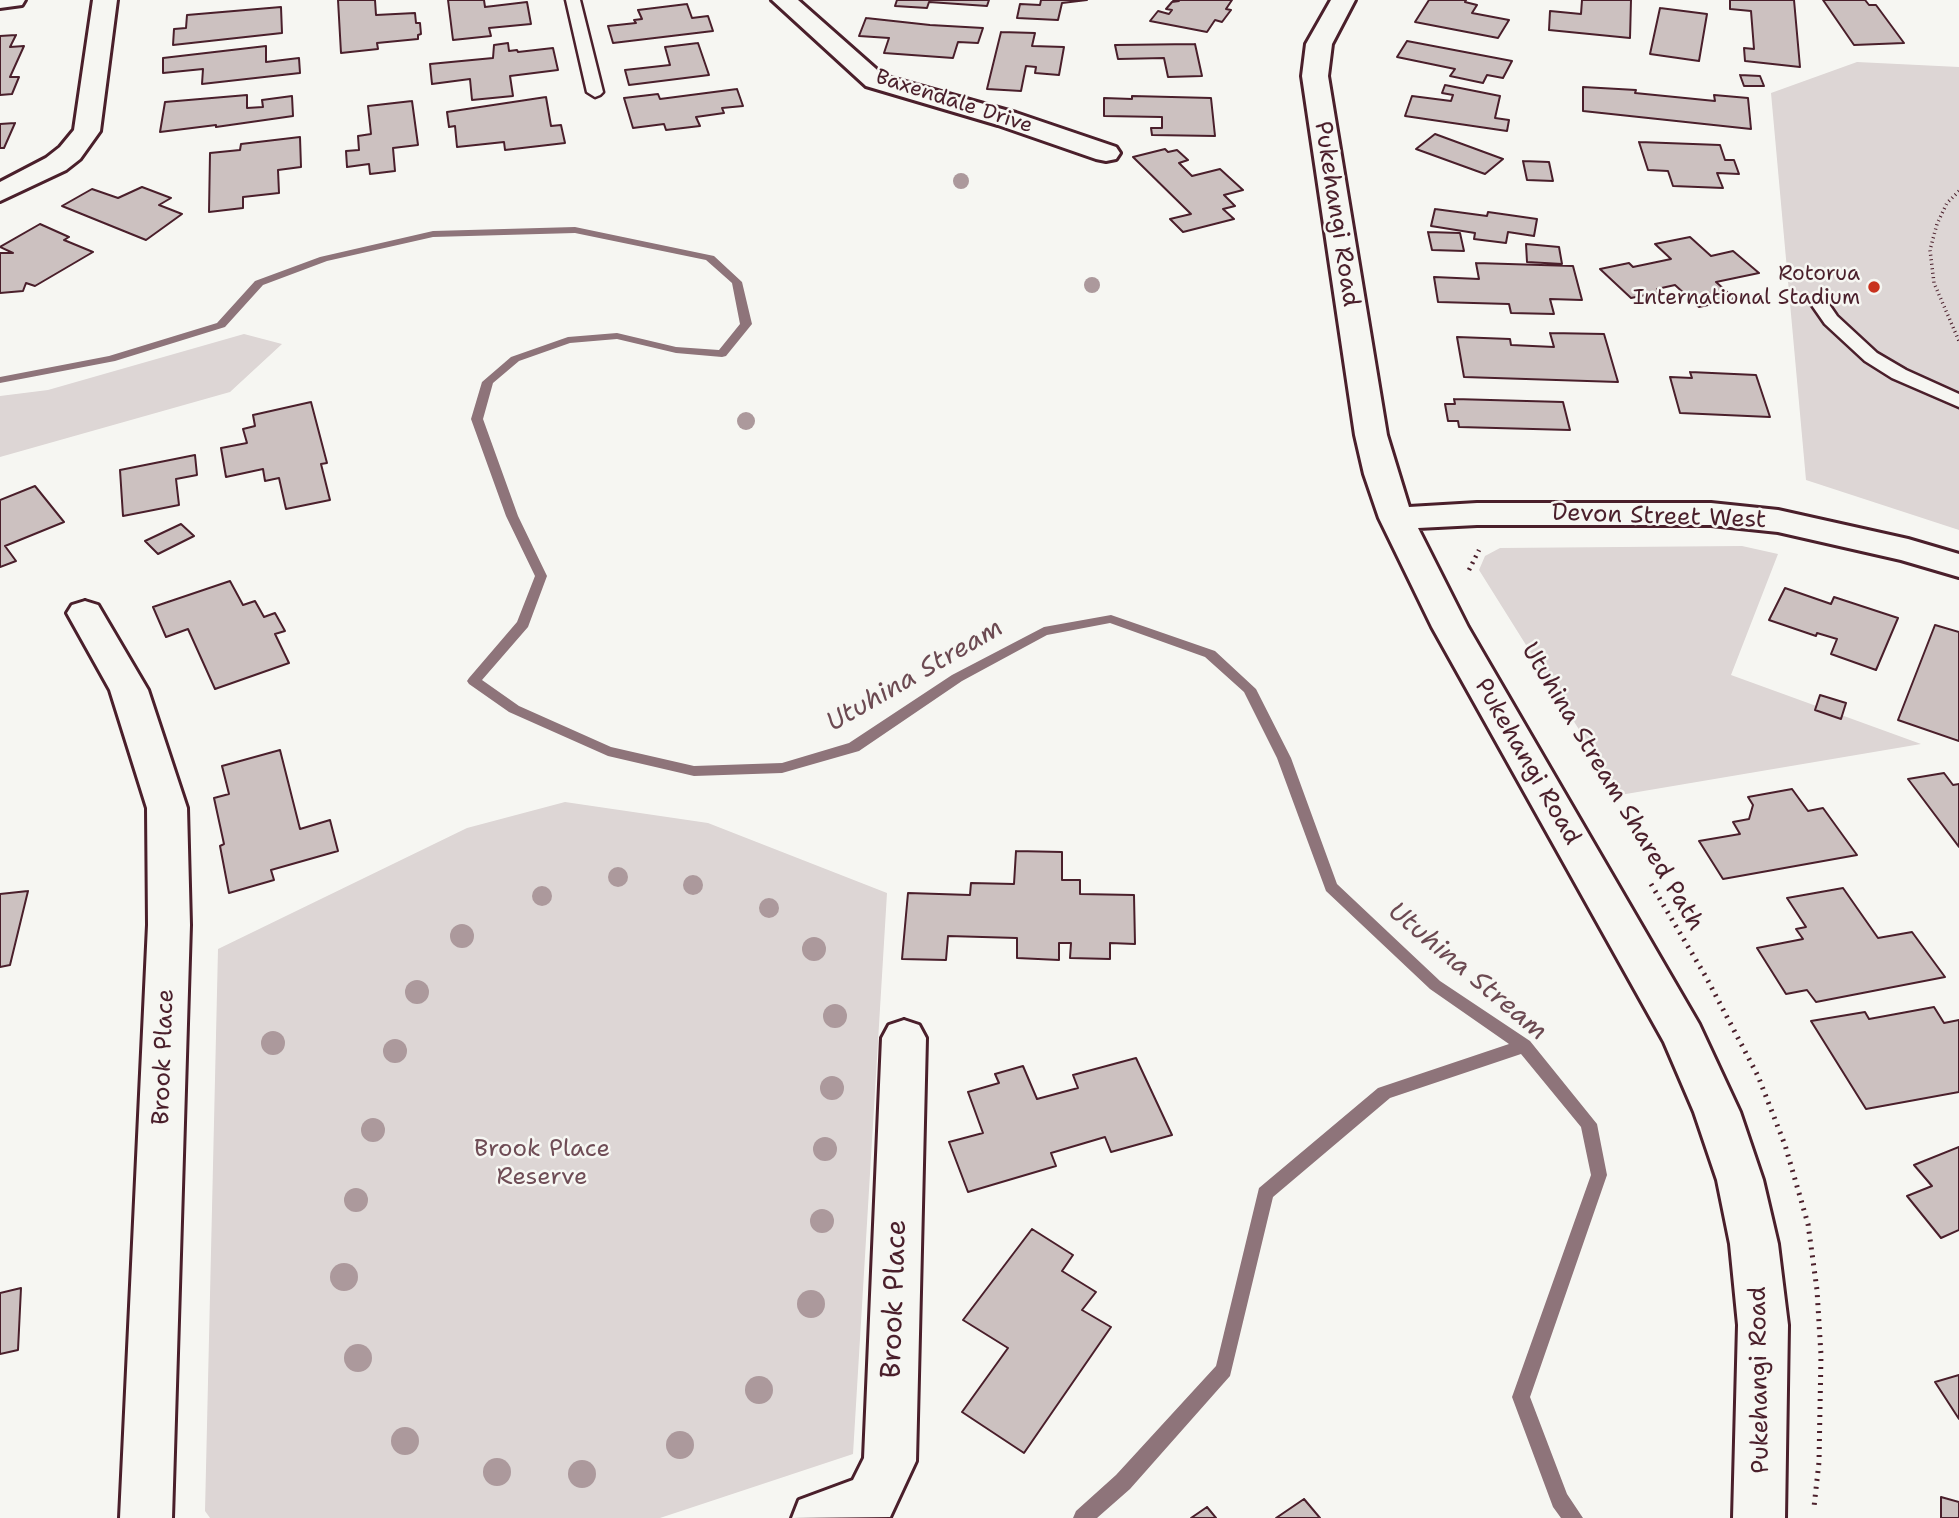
<!DOCTYPE html>
<style>
body{margin:0}
canvas{display:block;background:#f6f6f2}
</style>
<canvas width="1959" height="1518"></canvas>
<script>
const ctx = document.querySelector('canvas').getContext('2d');
ctx.lineJoin = 'round';
function paint(path, color) {
  ctx.fillStyle = color;
  ctx.fill(path, 'evenodd');
}
function poly(rows) {
  const path = new Path2D();
  for (const r of rows) {
    path.moveTo(r[0], r[1]);
    for (let i = 2; i < r.length; i += 2) path.lineTo(r[i], r[i + 1]);
  }
  return path;
}
function stroke(path, color, width, dash) {
  ctx.strokeStyle = color;
  ctx.lineWidth = width;
  ctx.lineCap = dash ? 'butt' : 'round';
  ctx.setLineDash(dash || []);
  ctx.stroke(path);
}
function label(font, color, halo, rows, align = 'center') {
  ctx.font = font + ' "Shantell Sans",sans-serif';
  ctx.lineWidth = 5;
  ctx.setLineDash([]);
  ctx.textBaseline = 'middle';
  ctx.strokeStyle = halo;
  ctx.fillStyle = color;
  for (const [text, x, y, turn = 0] of rows) {
    ctx.save();
    ctx.translate(x, y);
    ctx.rotate((+turn || 0) * Math.PI / 180);
    ctx.textAlign = isNaN(turn) ? turn : align;
    if (halo) ctx.strokeText(text, 0, 0);
    ctx.fillText(text, 0, 0);
    ctx.restore();
  }
}
const green = poly([
 [1857,62,1959,67,1959,530,1806,480,1771,93],
 [244,334,282,344,230,392,0,457,0,396,48,390],
 [1742,546,1778,554,1731,675,1921,744,1620,795,1479,570,1485,556,1500,548],
 [565,802,708,823,887,893,853,1454,660,1518,210,1518,205,1511,218,949,467,828]
]);
const stream = poly([
 [575,227,714,256,742,282,752,324,726,356,722,357,676,353,617,339,570,343,519,361,493,383,483,419,518,516,547,576,528,627,482,680,519,706,611,747,694,766,782,763,849,743,952,675,1044,627,1111,615,1215,651,1256,689,1291,758,1337,884,1440,981,1530,1041,1597,1124,1607,1175,1530,1397,1567,1494,1583,1518,1561,1518,1553,1507,1512,1397,1591,1175,1581,1127,1521,1054,1390,1098,1273,1197,1230,1376,1130,1489,1097,1518,1073,1518,1076,1511,1116,1475,1216,1366,1259,1188,1378,1088,1509,1044,1430,989,1326,891,1277,758,1244,692,1205,657,1110,623,1047,635,962,681,859,751,782,773,694,776,608,756,509,712,469,684,467,681,469,678,517,622,535,576,506,516,471,419,482,382,511,357,568,337,617,333,676,347,719,350,740,324,732,283,706,260,575,233,433,237,327,261,263,285,225,327,115,361,0,383,0,377,109,356,217,323,255,281,320,257,433,231,575,227]
]);
const building = poly([
 [338,0,375,0,376,15,415,13,416,23,420,23,421,34,418,35,418,39,377,43,378,49,341,53,338,0],
 [448,0,484,0,485,7,527,2,531,24,489,28,491,36,453,40,448,0],
 [897,0,989,0,987,6,929,2,927,8,895,6,897,0],
 [1041,0,1087,0,1062,3,1058,20,1017,18,1020,4,1040,5,1041,0],
 [1173,0,1232,0,1226,9,1231,10,1222,22,1215,20,1207,32,1150,21,1158,11,1169,14,1172,10,1166,9,1172,2,1179,1,1173,0],
 [1429,0,1466,0,1465,2,1477,5,1472,13,1509,20,1498,38,1415,22,1429,0],
 [1582,0,1631,0,1630,38,1549,30,1550,11,1581,14,1582,0],
 [1730,0,1794,0,1800,67,1745,61,1744,48,1754,49,1751,11,1730,9,1730,0],
 [1823,0,1865,0,1869,5,1876,5,1904,43,1854,45,1823,0],
 [687,4,692,18,708,16,713,31,613,43,608,26,636,23,634,20,642,19,638,10,687,4],
 [281,7,282,33,173,45,174,29,186,28,187,15,281,7],
 [1660,8,1707,14,1699,61,1650,54,1660,8],
 [866,18,930,25,983,28,978,43,958,42,953,58,884,53,889,38,859,36,866,18],
 [1001,32,1035,33,1032,46,1064,47,1059,75,1035,73,1036,67,1026,66,1021,91,987,89,1001,32],
 [16,35,10,47,24,46,10,77,19,77,12,94,0,95,0,36,16,35],
 [1407,41,1512,61,1503,78,1487,75,1483,83,1450,76,1455,69,1397,57,1407,41],
 [508,43,509,51,517,50,518,52,553,48,558,70,510,76,513,96,472,100,470,79,432,84,430,64,493,58,494,45,508,43],
 [698,43,709,75,629,85,625,70,670,65,665,47,698,43],
 [1195,44,1202,76,1168,77,1164,58,1118,59,1115,45,1195,44],
 [266,46,266,62,299,58,300,73,202,84,203,69,163,73,163,58,266,46],
 [1740,75,1760,76,1764,86,1744,86,1740,75],
 [1445,85,1500,96,1495,118,1509,120,1507,131,1405,116,1412,96,1451,101,1453,95,1442,93,1445,85],
 [1583,87,1636,90,1635,93,1715,101,1714,95,1748,98,1751,129,1583,111,1583,87],
 [737,89,743,106,722,108,724,113,696,117,700,126,666,130,664,124,633,128,624,98,658,94,660,99,737,89],
 [247,95,247,108,263,107,262,100,292,96,293,116,216,127,216,125,160,132,165,102,247,95],
 [1132,96,1211,98,1215,136,1152,135,1151,128,1162,128,1162,117,1104,116,1104,98,1132,99,1132,96],
 [546,97,551,126,561,125,565,143,505,150,504,142,457,147,455,126,449,127,447,112,546,97],
 [412,101,418,145,393,148,395,171,370,174,369,164,347,167,346,151,359,150,358,136,371,134,368,106,412,101],
 [15,123,4,148,0,148,0,124,15,123],
 [1435,134,1503,159,1485,174,1416,149,1435,134],
 [300,137,301,167,278,170,279,193,243,197,243,208,209,212,210,153,240,150,241,144,300,137],
 [1639,142,1720,145,1725,160,1734,160,1739,174,1717,173,1723,188,1673,186,1668,171,1648,170,1639,142],
 [1165,149,1168,152,1177,150,1188,160,1179,163,1192,176,1220,169,1243,190,1224,195,1235,206,1223,209,1234,219,1183,232,1170,219,1191,214,1133,157,1165,149],
 [1523,161,1549,162,1553,181,1527,180,1523,161],
 [142,187,171,198,159,205,182,214,146,240,62,206,92,189,118,198,142,187],
 [1435,209,1487,216,1488,212,1537,219,1534,236,1508,232,1506,243,1474,239,1475,233,1431,226,1435,209],
 [40,224,69,237,64,240,93,252,35,286,26,283,23,291,0,293,0,253,13,253,0,247,40,224],
 [1428,232,1460,233,1464,251,1432,250,1428,232],
 [1690,237,1711,256,1733,251,1759,273,1716,282,1735,299,1699,307,1675,285,1657,289,1660,292,1631,298,1600,269,1629,263,1633,267,1671,259,1655,244,1690,237],
 [1526,244,1559,247,1562,264,1527,262,1526,244],
 [1476,263,1573,266,1582,300,1550,299,1554,314,1511,313,1509,304,1438,302,1434,277,1479,279,1476,263],
 [1550,333,1604,334,1618,382,1464,377,1457,337,1510,339,1511,345,1554,347,1550,333],
 [1690,372,1756,375,1770,417,1680,413,1670,377,1692,378,1690,372],
 [1454,399,1563,402,1570,430,1459,427,1458,421,1448,421,1445,404,1455,404,1454,399],
 [311,402,327,463,321,464,330,500,286,509,279,478,265,481,263,469,226,477,221,448,247,443,243,429,255,426,253,415,311,402],
 [195,455,197,475,176,479,179,505,123,516,120,470,195,455],
 [35,486,64,522,5,546,16,561,0,567,0,500,35,486],
 [181,524,194,536,158,554,145,541,181,524],
 [230,581,243,605,255,601,264,617,275,613,285,631,275,634,289,663,215,689,188,629,166,637,153,607,230,581],
 [1785,588,1831,604,1834,597,1898,618,1876,670,1831,654,1837,639,1817,633,1816,636,1769,620,1785,588],
 [1935,625,1959,632,1959,741,1898,720,1935,625],
 [1820,695,1846,703,1841,719,1815,710,1820,695],
 [280,750,300,829,330,820,338,851,271,870,274,880,229,893,220,846,224,844,214,798,229,794,222,766,280,750],
 [1944,773,1953,785,1959,784,1959,847,1908,779,1944,773],
 [1792,789,1808,811,1823,808,1857,855,1723,879,1699,841,1740,834,1733,822,1749,819,1753,805,1748,797,1792,789],
 [1016,851,1062,852,1062,880,1080,880,1080,894,1134,895,1135,944,1110,943,1110,959,1070,958,1071,943,1059,943,1059,960,1017,958,1017,938,948,936,946,960,902,959,908,893,970,895,971,883,1014,884,1016,851],
 [1843,888,1878,938,1912,932,1945,977,1816,1002,1807,990,1786,994,1757,948,1803,939,1796,929,1806,927,1787,898,1843,888],
 [28,891,10,965,0,967,0,894,28,891],
 [1934,1007,1944,1023,1959,1020,1959,1092,1866,1109,1811,1021,1865,1012,1869,1019,1934,1007],
 [1136,1058,1172,1135,1111,1152,1105,1137,1051,1153,1056,1166,968,1192,949,1142,983,1133,968,1092,999,1083,995,1074,1023,1066,1037,1099,1078,1088,1073,1075,1136,1058],
 [1959,1147,1959,1230,1941,1238,1907,1196,1932,1186,1914,1165,1959,1147],
 [1032,1229,1073,1255,1062,1271,1096,1292,1082,1310,1111,1327,1024,1453,962,1412,1008,1348,963,1320,1032,1229],
 [21,1288,18,1350,0,1354,0,1293,21,1288],
 [1959,1375,1959,1419,1935,1382,1959,1375],
 [1941,1497,1959,1502,1959,1518,1941,1518,1941,1497],
 [1304,1499,1320,1518,1276,1518,1304,1499],
 [1207,1507,1216,1518,1191,1518,1207,1507]
]);
const pathFar2 = poly([
 [1959,191,1947,203,1937,224,1930,250,1934,283,1959,341]
]);
const pathFar1 = poly([
 [1469,570,1479,550]
]);
const path = poly([
 [1651,884,1706,977,1758,1076,1785,1145,1808,1224,1817,1290,1821,1355,1819,1462,1814,1507]
]);
const lane = poly([
 [566,0,580,0,603,92,600,95,595,97,587,92,566,0],
 [1818,296,1824,297,1837,316,1877,353,1906,370,1959,394,1959,407,1892,378,1865,361,1825,324,1809,301,1818,296]
]);
const street = poly([
 [0,0,25,0,22,5,0,8,0,0],
 [93,0,117,0,100,131,80,159,66,170,0,201,0,182,46,158,60,147,74,130,93,0],
 [772,0,798,0,884,76,1016,113,1116,147,1120,153,1116,159,1106,161,1096,159,998,125,866,86,772,0],
 [85,601,98,605,148,690,187,808,190,925,172,1518,120,1518,148,925,147,808,110,690,67,613,72,605,85,601],
 [904,1020,919,1025,926,1038,916,1461,890,1517,792,1518,799,1500,853,1480,864,1458,882,1038,889,1025,904,1020]
]);
const secondary = poly([
 [1331,0,1355,0,1332,44,1328,76,1387,435,1409,507,1477,503,1711,503,1778,510,1908,539,1959,554,1959,577,1901,560,1778,532,1711,525,1477,525,1418,528,1468,627,1699,1024,1740,1112,1763,1180,1778,1244,1788,1325,1785,1518,1733,1518,1738,1325,1730,1244,1717,1180,1694,1112,1664,1042,1432,627,1379,518,1364,474,1355,435,1302,76,1306,44,1331,0]
]);
const trees = [
 [961,181,8],
 [1092,285,8],
 [746,421,9],
 [618,877,10],
 [693,885,10],
 [542,896,10],
 [769,908,10],
 [462,936,12],
 [814,949,12],
 [417,992,12],
 [835,1016,12],
 [273,1043,12],
 [395,1051,12],
 [832,1088,12],
 [373,1130,12],
 [825,1149,12],
 [356,1200,12],
 [822,1221,12],
 [344,1277,14],
 [811,1304,14],
 [358,1358,14],
 [759,1390,14],
 [405,1441,14],
 [680,1445,14],
 [497,1472,14],
 [582,1474,14]
];
const markers = [
 [1874,287,7,"#c8321e"]
];
const farStreetnames = [
 ["Baxendale Drive",954,102,18]
];
const farPoinames = [
 ["Rotorua",1860,275],
 ["International Stadium",1860,299]
];
const streetNames = [
 ["Pukehangi Road",1336,214,81],
 ["Devon Street West",1659,517,2],
 ["Pukehangi Road",1527,762,60],
 ["Utuhina Stream Shared Path",1612,787,59],
 ["Brook Place",164,1057,-88],
 ["Pukehangi Road",1760,1380,-91]
];
const parkNames = [
 ["Brook Place",542,1150],
 ["Reserve",542,1178]
];
const waterNames = [
 ["Utuhina Stream",915,676,-30],
 ["Utuhina Stream",1467,972,40]
];
const nearStreetnames = [
 ["Brook Place",895,1299,-88]
];
paint(green, '#ddd6d5');
paint(stream, '#8e747a');
paint(building, '#ccc1c0');
stroke(building, '#4a1f2b', 2);
stroke(lane, '#4a1f2b', 5);
stroke(street, '#4a1f2b', 6);
stroke(secondary, '#4a1f2b', 6);
stroke(pathFar2, '#4a1f2b', 3.5, [1, 3.5]);
stroke(pathFar1, '#4a1f2b', 4.5, [2, 5]);
stroke(path, '#4a1f2b', 5, [2, 6]);
paint(lane, '#f6f6f2');
paint(street, '#f6f6f2');
paint(secondary, '#f6f6f2');
ctx.fillStyle = '#ac999c';
for (const [x, y, r] of trees) {
  ctx.beginPath();
  ctx.arc(x, y, r, 0, 2 * Math.PI);
  ctx.fill();
}
for (const [x, y, r, color] of markers) {
  const dot = new Path2D();
  dot.arc(x, y, r, 0, 2 * Math.PI);
  ctx.fillStyle = color;
  ctx.fill(dot);
  stroke(dot, '#f6f6f2', 2.5);
}
label('21px', '#4a1f2b', '#f6f6f2', farStreetnames);
label('21px', '#4a1f2b', '#f6f6f2', farPoinames, 'right');
label('24px', '#4a1f2b', '#f6f6f2', streetNames);
label('24px', '#6f4d56', '#f6f6f2', parkNames);
label('italic 26px', '#6c4a52', '#f6f6f2', waterNames);
label('28px', '#4a1f2b', '#f6f6f2', nearStreetnames);
</script>
